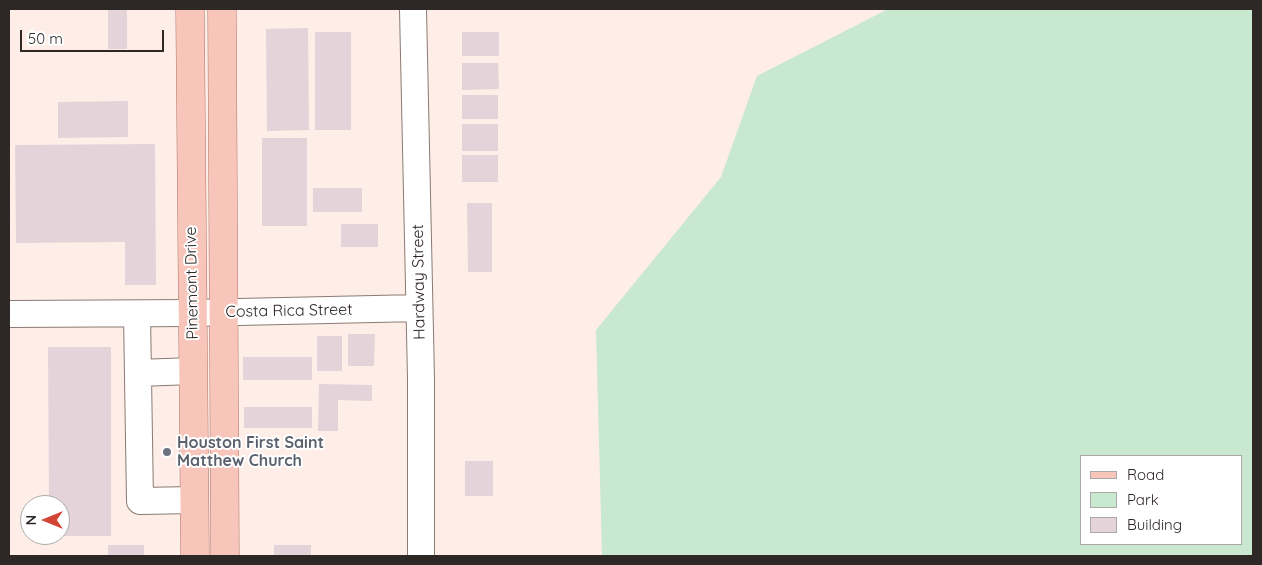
<!DOCTYPE html>
<style>
body{margin:0}
#map{position:relative;width:1262px;height:565px;overflow:hidden;background:#feeee7;font-family:Quicksand,sans-serif}
canvas{display:block}
.frame{position:absolute;inset:0;border:10px solid #2d2725;pointer-events:none}
.legend{position:absolute;left:1080px;top:455px;width:162px;height:90px;box-sizing:border-box;background:#fff;border:1px solid #aba9a8;margin:0;padding:6px 9px;list-style:none;font-size:15px;color:#2d2725}
.legend li{display:flex;align-items:center;gap:10px;height:25px}
.legend b{width:25px;border:1px solid #aba9a8}
.north{position:absolute;left:20px;top:495px;width:50px;height:50px;box-sizing:border-box;background:#fff;border:1px solid #aba9a8;border-radius:50%;rotate:270deg;font-size:14px;font-weight:700;line-height:20px;text-align:center;color:#2d2725}
.north::after{content:'';display:block;margin:auto;width:18px;height:22px;background:#d24635;clip-path:polygon(50% 0,100% 100%,50% 72%,0 100%)}
.scale{position:absolute;left:20px;top:30px;width:144px;height:22px;box-sizing:border-box;border:2px solid #2d2725;border-top:0;padding-left:6px;font-size:15px;line-height:18px;white-space:nowrap;color:#2d2725;-webkit-text-stroke:4px #fff;paint-order:stroke}
</style>
<div id="map">
<canvas width="1262" height="565"></canvas>
<div class="frame"></div>
<ul class="legend">
<li><b style="height:6px;background:#f8c5ba"></b>Road</li>
<li><b style="height:14px;background:#c8e8d0"></b>Park</li>
<li><b style="height:14px;background:#e4d3d8"></b>Building</li>
</ul>
<div class="north">N</div>
<div class="scale">50 m</div>
</div>
<script>
const ctx = document.querySelector('canvas').getContext('2d');
ctx.lineJoin = 'round';
function paint(path, color) {
  ctx.fillStyle = color;
  ctx.fill(path, 'evenodd');
}
function poly(rows) {
  const path = new Path2D();
  for (const r of rows) {
    path.moveTo(r[0], r[1]);
    for (let i = 2; i < r.length; i += 2) path.lineTo(r[i], r[i + 1]);
  }
  return path;
}
function stroke(path, color, width, dash) {
  ctx.strokeStyle = color;
  ctx.lineWidth = width;
  ctx.lineCap = dash ? 'butt' : 'round';
  ctx.setLineDash(dash || []);
  ctx.stroke(path);
}
function label(font, color, halo, rows, align = 'center') {
  ctx.font = font + ' Quicksand,sans-serif';
  ctx.lineWidth = 4;
  ctx.setLineDash([]);
  ctx.textBaseline = 'middle';
  ctx.strokeStyle = halo;
  ctx.fillStyle = color;
  for (const [text, x, y, turn = 0] of rows) {
    ctx.save();
    ctx.translate(x, y);
    ctx.rotate((+turn || 0) * Math.PI / 180);
    ctx.textAlign = isNaN(turn) ? turn : align;
    if (halo) ctx.strokeText(text, 0, 0);
    ctx.fillText(text, 0, 0);
    ctx.restore();
  }
}
const green = poly([
 [888,9,1253,9,1253,556,602,556,596,330,721,177,757,76],
 [1081,456,1241,456,1241,544,1081,544]
]);
const building = poly([
 [108,9,127,9,127,49,108,49],
 [308,28,309,130,267,131,266,29],
 [315,32,351,32,351,130,315,130],
 [462,32,499,32,499,56,462,56],
 [462,63,498,63,499,89,462,90],
 [462,95,498,95,498,119,462,119],
 [128,101,128,137,58,138,58,102],
 [462,124,498,124,498,151,462,151],
 [262,138,307,138,307,226,262,226],
 [155,144,156,285,125,285,125,242,16,243,15,145],
 [462,155,498,155,498,182,462,182],
 [313,188,362,188,362,212,313,212],
 [467,203,492,203,492,272,468,272],
 [341,224,378,224,378,247,341,247],
 [348,334,375,334,374,366,348,366],
 [317,336,342,336,342,371,317,371],
 [48,347,111,347,111,536,60,536,60,505,49,505],
 [243,357,312,357,312,380,243,380],
 [319,384,372,385,372,401,338,400,338,431,318,431],
 [244,407,312,407,312,428,244,428],
 [465,461,493,461,493,496,465,496],
 [108,545,144,545,144,556,108,556],
 [274,545,311,545,311,556,274,556]
]);
const minor = poly([
 [413,9,421,379,421,556],
 [9,314,193,313,419,308],
 [137,314,140,501,194,500],
 [138,373,193,371]
]);
const major = poly([
 [190,9,195,556],
 [222,9,225,556]
]);
const markers = [
 [167,452,5,"#6b7280"]
];
const streetNames = [
 ["Hardway Street",419,282,-91],
 ["Pinemont Drive",192,283,-91],
 ["Costa Rica Street",289,311,-1]
];
const worshipNames = [
 ["Houston First Saint",177,443],
 ["Matthew Church",177,461]
];
paint(green, '#c8e8d0');
paint(building, '#e4d3d8');
stroke(minor, '#897b74', 28);
stroke(major, '#ae7468', 29);
stroke(minor, '#fff', 26);
stroke(major, '#f8c5ba', 28);
for (const [x, y, r, color] of markers) {
  const dot = new Path2D();
  dot.arc(x, y, r, 0, 2 * Math.PI);
  ctx.fillStyle = color;
  ctx.fill(dot);
  stroke(dot, '#fff', 2);
}
label('16px', '#2d2725', '#fff', streetNames);
label('bold 16px', '#5b616d', '#fff', worshipNames, 'left');
</script>
